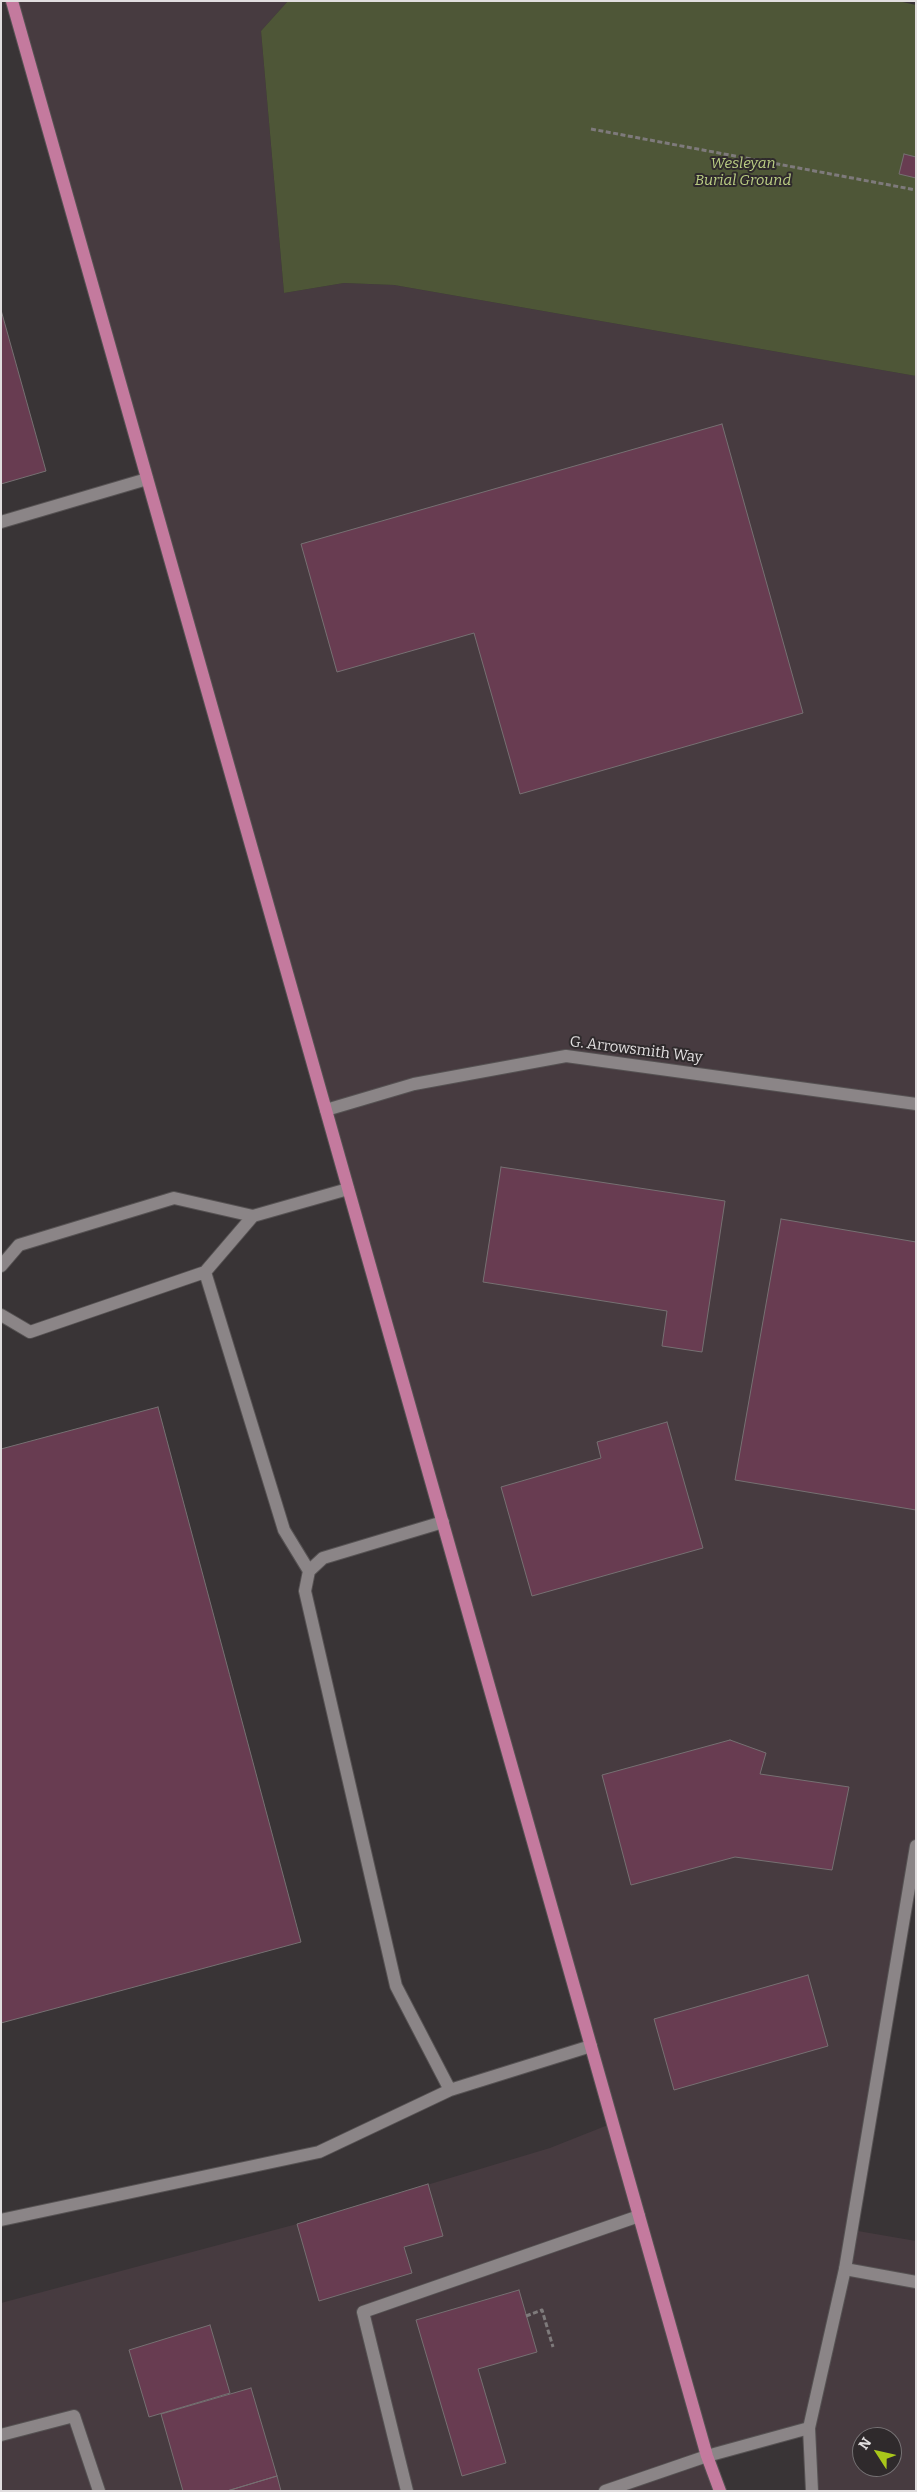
<!DOCTYPE html>
<style>
body{margin:0}
#map{position:relative;width:917px;height:2492px;overflow:hidden;background:#393436;font-family:Bitter,serif}
canvas{display:block}
.frame{position:absolute;inset:0;border:2px solid #e1dedf;pointer-events:none}
.north{position:absolute;left:852px;top:2427px;width:50px;height:50px;box-sizing:border-box;background:#2f2a2c;border:1px solid #767274;border-radius:50%;rotate:305deg;font-size:14px;font-weight:700;line-height:20px;text-align:center;color:#e1dedf}
.north::after{content:'';display:block;margin:auto;width:18px;height:22px;background:#a9c71a;clip-path:polygon(50% 0,100% 100%,50% 72%,0 100%)}
</style>
<div id="map">
<canvas width="917" height="2492"></canvas>
<div class="frame"></div>
<div class="north">N</div>
</div>
<script>
const ctx = document.querySelector('canvas').getContext('2d');
ctx.lineJoin = 'round';
function paint(path, color) {
  ctx.fillStyle = color;
  ctx.fill(path, 'evenodd');
}
function poly(rows) {
  const path = new Path2D();
  for (const r of rows) {
    path.moveTo(r[0], r[1]);
    for (let i = 2; i < r.length; i += 2) path.lineTo(r[i], r[i + 1]);
  }
  return path;
}
function stroke(path, color, width, dash) {
  ctx.strokeStyle = color;
  ctx.lineWidth = width;
  ctx.lineCap = dash ? 'butt' : 'round';
  ctx.setLineDash(dash || []);
  ctx.stroke(path);
}
function label(font, color, halo, rows, align = 'center') {
  ctx.font = font + ' Bitter,serif';
  ctx.lineWidth = 4;
  ctx.setLineDash([]);
  ctx.textBaseline = 'middle';
  ctx.strokeStyle = halo;
  ctx.fillStyle = color;
  for (const [text, x, y, turn = 0] of rows) {
    ctx.save();
    ctx.translate(x, y);
    ctx.rotate((+turn || 0) * Math.PI / 180);
    ctx.textAlign = isNaN(turn) ? turn : align;
    if (halo) ctx.strokeText(text, 0, 0);
    ctx.fillText(text, 0, 0);
    ctx.restore();
  }
}
const built = poly([
 [12,1,288,1,261,31,284,293,344,283,394,285,916,376,916,1846,852,2230,916,2241,916,2491,812,2491,809,2429,707,2456,713,2491,1,2491,1,2303,297,2224,550,2148,613,2123],
 [862,2437,892,2437,892,2467,862,2467]
]);
const green = poly([
 [288,1,898,1,916,5,916,376,394,285,344,283,284,293,261,31]
]);
const building = poly([
 [904,154,916,157,916,178,899,174,904,154],
 [1,310,46,471,1,484,1,310],
 [722,424,803,713,520,794,474,633,337,672,301,544,722,424],
 [501,1167,725,1201,702,1352,662,1346,667,1311,483,1282,501,1167],
 [781,1219,916,1242,916,1510,735,1480,781,1219],
 [158,1407,301,1942,1,2023,1,1449,158,1407],
 [667,1422,703,1548,532,1596,501,1487,601,1458,597,1442,667,1422],
 [730,1740,766,1753,760,1774,849,1787,832,1870,735,1857,631,1885,602,1775,730,1740],
 [808,1975,828,2046,674,2090,654,2019,808,1975],
 [428,2184,443,2236,404,2247,412,2273,319,2301,297,2224,428,2184],
 [519,2290,537,2352,478,2369,506,2463,462,2476,416,2320,519,2290],
 [210,2325,230,2393,149,2417,129,2350,210,2325],
 [251,2388,277,2476,227,2491,183,2491,161,2414,251,2388],
 [277,2476,281,2491,227,2491,277,2476]
]);
const path = poly([
 [591,129,916,190],
 [526,2316,542,2310,553,2347]
]);
const lane = poly([
 [1,522,147,479],
 [1,1266,19,1245,174,1198,253,1216],
 [205,1272,284,1530,309,1571],
 [1,1315,30,1332,205,1272,253,1216,348,1189],
 [443,1522,323,1558,309,1571,305,1591,396,1986,450,2090,591,2046],
 [1,2220,319,2152,450,2090],
 [845,2269,916,2282],
 [1,2435,74,2416,99,2491],
 [407,2491,363,2312,639,2216]
]);
const street = poly([
 [326,1110,414,1084,566,1056,916,1104],
 [605,2491,707,2456]
]);
const secondary = poly([
 [707,2456,809,2428],
 [812,2491,809,2428,845,2269,916,1846]
]);
const primary = poly([
 [12,1,707,2456,720,2491]
]);
const parkNames = [
 ["Wesleyan",743,164],
 ["Burial Ground",743,181]
];
const streetNames = [
 ["G. Arrowsmith Way",636,1050,7]
];
paint(built, '#473b40');
paint(green, '#4e5637');
paint(building, '#683c51');
stroke(building, '#767072', 1);
stroke(lane, '#565253', 14);
stroke(street, '#565253', 14);
stroke(secondary, '#565253', 14);
stroke(primary, '#565253', 14);
stroke(path, '#7e7a7b', 3, [5, 2.5]);
stroke(lane, '#8b8587', 12);
stroke(street, '#8b8587', 12);
stroke(secondary, '#8b8587', 12);
stroke(primary, '#c47a9e', 12);
label('italic 15px', '#bbce84', '#2f2a2c', parkNames);
label('15px', '#e1dedf', '#2f2a2c', streetNames);
</script>
